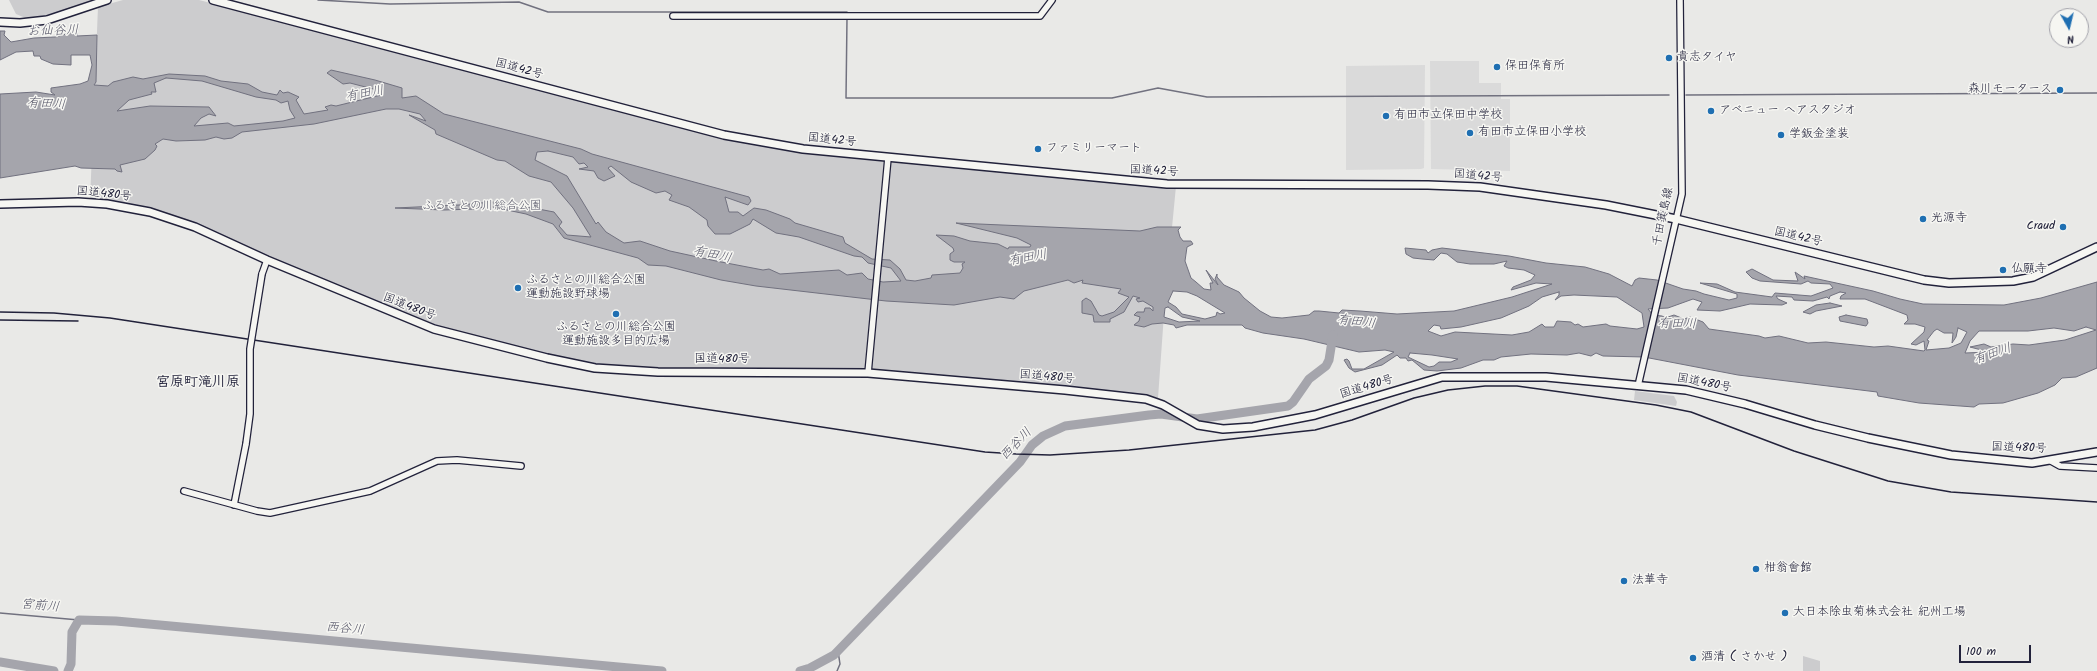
<!DOCTYPE html>
<meta charset="utf-8">
<style>
body{margin:0}
#map{position:relative;width:2097px;height:671px;overflow:hidden;background:#e9e9e7;font-family:Kalam,sans-serif}
canvas{display:block}
.north{position:absolute;left:2049px;top:8px;width:40px;height:40px;box-sizing:border-box;background:#f6f6f2;border:1px solid #a1a1a9;border-radius:50%;rotate:172deg;font-size:11px;font-weight:700;line-height:16px;text-align:center;color:#22223b}
.north::after{content:'';display:block;margin:auto;width:14px;height:18px;background:#1f6fb2;clip-path:polygon(50% 0,100% 100%,50% 72%,0 100%)}
.scale{position:absolute;left:1959px;top:645px;width:72px;height:18px;box-sizing:border-box;border:2px solid #22223b;border-top:0;padding-left:5px;font-size:12px;line-height:14px;white-space:nowrap;color:#22223b;-webkit-text-stroke:3px #f6f6f2;paint-order:stroke}
</style>
<div id="map">
<canvas width="2097" height="671"></canvas>
<div class="north">N</div>
<div class="scale">100 m</div>
</div>
<script>
const ctx = document.querySelector('canvas').getContext('2d');
ctx.lineJoin = 'round';
function paint(path, color) {
  ctx.fillStyle = color;
  ctx.fill(path, 'evenodd');
}
function poly(rows) {
  const path = new Path2D();
  for (const r of rows) {
    path.moveTo(r[0], r[1]);
    for (let i = 2; i < r.length; i += 2) path.lineTo(r[i], r[i + 1]);
  }
  return path;
}
function stroke(path, color, width, dash) {
  ctx.strokeStyle = color;
  ctx.lineWidth = width;
  ctx.lineCap = dash ? 'butt' : 'round';
  ctx.setLineDash(dash || []);
  ctx.stroke(path);
}
function label(font, color, halo, rows, align = 'center') {
  ctx.font = font + ' Kalam,"Klee One",sans-serif';
  ctx.lineWidth = 3;
  ctx.setLineDash([]);
  ctx.textBaseline = 'middle';
  ctx.strokeStyle = halo;
  ctx.fillStyle = color;
  for (const [text, x, y, turn = 0] of rows) {
    ctx.save();
    ctx.translate(x, y);
    ctx.rotate((+turn || 0) * Math.PI / 180);
    ctx.textAlign = isNaN(turn) ? turn : align;
    if (halo) ctx.strokeText(text, 0, 0);
    ctx.fillText(text, 0, 0);
    ctx.restore();
  }
}
const built = poly([
 [1430,61,1479,61,1479,83,1501,83,1501,99,1510,99,1510,171,1431,169],
 [1425,65,1424,168,1421,169,1346,170,1346,66]
]);
const green = poly([
 [9,0,96,0,87,5,28,19,16,14],
 [123,0,199,0,740,141,776,148,1176,186,1165,300,1158,398,1132,393,856,369,680,370,622,368,582,363,427,324,201,227,90,201,98,7],
 [1635,391,1674,396,1677,402,1676,406,1634,400],
 [1803,656,1820,661,1820,671,1803,671]
]);
const water = poly([
 [75,26,78,27,77,36,97,35,96,82,94,85,108,86,113,82,133,77,143,79,169,74,205,76,221,81,248,84,262,92,277,95,280,90,283,93,288,92,299,97,296,100,304,114,328,110,325,107,331,105,336,106,381,95,379,93,381,91,350,83,343,84,327,73,331,70,375,80,402,88,402,98,416,96,444,114,581,149,592,154,749,197,751,201,748,205,725,197,729,212,738,212,743,216,754,208,766,210,790,219,795,223,843,237,845,243,872,259,890,260,900,269,906,280,915,281,931,278,932,275,960,273,963,268,962,264,965,262,954,262,950,260,950,254,954,251,953,248,936,235,954,236,970,241,998,244,1008,249,1009,247,1030,247,1031,245,1017,238,956,223,1140,231,1157,227,1181,227,1178,230,1180,237,1183,241,1191,241,1193,244,1187,247,1185,261,1191,278,1196,282,1204,289,1211,290,1210,283,1213,283,1206,270,1218,285,1215,279,1217,274,1217,277,1224,285,1239,292,1244,298,1260,311,1271,317,1282,318,1309,315,1314,311,1319,311,1339,313,1342,310,1360,311,1397,314,1454,311,1512,297,1552,284,1536,283,1511,290,1513,287,1531,280,1535,275,1524,270,1508,268,1504,266,1507,261,1494,264,1470,264,1457,262,1447,254,1441,253,1434,260,1422,259,1413,258,1406,254,1405,248,1426,250,1428,253,1432,250,1442,248,1509,256,1546,263,1585,267,1609,274,1632,286,1635,280,1639,278,1657,280,1683,289,1696,291,1704,294,1729,300,1737,298,1737,294,1700,283,1717,284,1735,292,1772,297,1775,293,1811,296,1833,288,1830,284,1811,283,1808,281,1801,284,1760,281,1752,278,1746,272,1752,269,1773,280,1798,281,1795,272,1805,279,1804,276,1873,291,1900,299,1923,304,2004,305,2041,298,2097,282,2097,368,2076,377,2062,378,2055,385,2038,393,2003,403,1979,404,1974,407,1919,403,1878,396,1877,392,1738,375,1644,357,1603,356,1596,353,1591,356,1579,353,1567,355,1531,354,1501,357,1494,360,1483,360,1461,368,1437,371,1424,370,1412,360,1408,361,1406,358,1400,358,1397,355,1382,365,1355,372,1349,368,1344,360,1347,359,1349,361,1352,369,1364,369,1394,352,1385,350,1359,352,1304,339,1263,333,1245,328,1242,325,1187,325,1176,328,1174,325,1163,323,1152,324,1144,327,1134,325,1139,321,1140,317,1134,315,1137,312,1144,312,1145,308,1150,308,1153,311,1153,307,1143,301,1138,302,1136,299,1140,298,1133,296,1124,312,1110,319,1110,322,1094,322,1093,315,1082,313,1082,301,1086,298,1091,301,1099,315,1102,316,1114,312,1129,297,1118,293,1121,289,1082,283,1083,280,1074,283,1068,280,1024,291,1014,299,1000,297,954,305,886,301,756,286,721,280,666,266,648,265,638,258,564,238,553,224,526,214,488,206,475,209,444,210,395,208,459,205,492,202,512,204,554,212,562,222,559,226,567,235,591,237,573,208,551,182,529,176,505,161,497,160,436,134,435,130,409,115,426,121,420,114,399,109,386,109,314,124,242,132,232,138,224,139,216,137,205,140,176,141,163,139,155,144,157,146,155,150,145,159,120,165,122,172,117,171,115,169,81,168,75,166,0,178,0,94,36,92,55,95,51,92,51,88,80,84,88,81,92,65,90,55,71,55,71,65,53,64,41,59,40,56,34,56,33,51,16,52,0,60,0,31,5,31,4,35,11,42,34,38,55,37,66,34,75,26],
 [166,78,202,81,256,97,276,100,281,103,288,101,290,110,295,118,283,121,234,126,228,123,194,126,201,118,209,114,216,116,209,107,150,106,117,111,129,100,152,94,151,92,156,92,154,83,166,78],
 [548,151,573,157,579,164,584,163,588,167,579,169,594,171,598,178,604,181,615,176,608,168,611,166,631,182,656,193,665,191,672,195,669,200,689,207,707,220,708,226,715,234,730,234,750,224,753,219,776,233,799,237,854,256,862,257,868,263,891,268,901,281,883,282,868,279,862,273,847,275,839,270,780,274,769,269,763,270,716,261,670,251,640,241,624,243,606,232,598,222,596,224,567,176,535,160,537,152,548,151],
 [1173,291,1187,292,1197,296,1225,313,1220,314,1217,312,1216,316,1205,319,1182,314,1176,307,1168,302,1173,291],
 [1559,292,1559,295,1555,300,1561,296,1574,295,1617,297,1642,313,1644,327,1637,329,1610,326,1606,324,1583,327,1578,324,1575,325,1571,322,1557,321,1554,327,1545,327,1542,324,1529,332,1512,335,1455,332,1441,336,1428,331,1434,325,1440,326,1441,329,1461,327,1501,318,1529,306,1542,297,1559,292],
 [1840,292,1846,293,1841,296,1840,299,1865,299,1907,315,1908,320,1904,324,1915,324,1925,327,1924,332,1911,344,1916,345,1924,341,1925,350,1924,351,1888,346,1874,347,1826,342,1808,343,1779,336,1765,338,1759,336,1709,329,1703,322,1690,317,1684,319,1674,315,1668,317,1670,319,1668,319,1662,316,1653,315,1648,309,1668,308,1693,299,1702,302,1697,310,1720,311,1750,304,1782,305,1787,303,1778,299,1776,296,1792,297,1794,300,1813,301,1827,297,1829,299,1830,296,1840,292],
 [1168,307,1182,317,1200,321,1179,322,1164,317,1165,308,1168,307],
 [2086,327,2096,330,2065,340,2029,345,2013,344,1991,347,1984,344,1970,347,1989,352,1965,353,1970,341,1979,331,2028,331,2054,328,2074,331,2086,327],
 [1958,328,1967,332,1961,343,1949,348,1926,350,1929,341,1927,340,1934,331,1937,329,1944,333,1953,333,1952,343,1956,337,1958,328],
 [1410,353,1432,355,1458,359,1451,362,1439,362,1434,366,1429,367,1408,357,1410,353],
 [1830,303,1842,306,1816,311,1810,314,1803,312,1816,305,1830,303],
 [1846,315,1867,319,1868,323,1866,326,1840,321,1839,317,1846,315]
]);
const stream = poly([
 [318,0,390,4,519,2,548,12,847,12,847,14],
 [847,18,846,98,1112,98,1158,88,1207,97,1669,95],
 [1686,95,2097,93],
 [0,613,79,620],
 [837,671,840,664,838,651]
]);
const river = poly([
 [0,662,54,671],
 [68,671,71,664,72,632,79,620,116,621,662,671],
 [800,671,810,668,834,655,1020,462,1032,445,1043,436,1065,426,1149,415,1161,414,1197,419,1288,406,1293,402,1309,379,1326,366,1329,360,1333,335]
]);
const secondary = poly([
 [673,16,1040,16,1052,0],
 [262,274,267,260],
 [868,373,888,158],
 [1638,386,1682,194,1680,0],
 [2051,461,2060,466,2097,468],
 [184,491,257,511,270,513,370,491,437,461,457,460,521,466],
 [234,505,246,444]
]);
const highway = poly([
 [213,0,724,135,803,149,1167,184,1428,185,1480,187,1606,205,1676,219,1924,280,1949,283,2013,281,2033,277,2097,247],
 [0,22,20,23,47,20,107,0],
 [0,204,78,202,107,204,150,212,195,227,267,260,434,329,547,358,595,368,658,372,868,373,1065,390,1146,399,1163,405,1198,425,1223,429,1253,427,1315,415,1442,377,1546,377,1686,390,1745,404,1815,425,1868,438,1951,455,2032,463,2097,452]
]);
const rail = poly([
 [0,312,54,313,110,318,985,452,1016,454,1050,455,1129,450,1315,430,1352,420,1414,398,1448,390,1485,386,1517,386,1656,405,1691,412,1794,451,1888,481,1951,492,2097,502],
 [0,320,78,321]
]);
const secondaryBridge = poly([
 [246,444,250,414,250,349,262,274]
]);
const markers = [
 [1669,58,4,"#1f6fb2"],
 [1497,67,4,"#1f6fb2"],
 [2060,90,4,"#1f6fb2"],
 [1711,111,4,"#1f6fb2"],
 [1386,116,4,"#1f6fb2"],
 [1470,133,4,"#1f6fb2"],
 [1781,135,4,"#1f6fb2"],
 [1038,149,4,"#1f6fb2"],
 [1923,219,4,"#1f6fb2"],
 [2063,227,4,"#1f6fb2"],
 [2003,270,4,"#1f6fb2"],
 [518,288,4,"#1f6fb2"],
 [616,314,4,"#1f6fb2"],
 [1756,569,4,"#1f6fb2"],
 [1624,581,4,"#1f6fb2"],
 [1785,613,4,"#1f6fb2"],
 [1693,658,4,"#1f6fb2"]
];
const poiNames = [
 ["貴志タイヤ",1677,58],
 ["保田保育所",1505,67],
 ["森川モータース",2052,90,"right"],
 ["アベニュー ヘアスタジオ",1719,111],
 ["有田市立保田中学校",1394,116],
 ["有田市立保田小学校",1478,133],
 ["学鈑金塗装",1789,135],
 ["ファミリーマート",1046,149],
 ["光源寺",1931,219],
 ["Craud",2055,227,"right"],
 ["仏願寺",2011,270],
 ["ふるさとの川総合公園",526,281],
 ["運動施設野球場",526,295],
 ["ふるさとの川総合公園",616,328,"center"],
 ["運動施設多目的広場",616,342,"center"],
 ["柑翁會館",1764,569],
 ["法華寺",1632,581],
 ["大日本除虫菊株式会社 紀州工場",1793,613],
 ["酒清 ( さかせ )",1701,658]
];
const streetNames = [
 ["国道42号",519,70,15],
 ["国道42号",832,141,6],
 ["国道42号",1154,172,3],
 ["国道42号",1478,177,5],
 ["国道480号",104,195,6],
 ["千田箕島線",1664,217,-78],
 ["国道42号",1798,238,13],
 ["国道480号",409,308,21],
 ["国道480号",722,360],
 ["国道480号",1047,378,5],
 ["国道480号",1704,384,11],
 ["国道480号",1367,388,-17],
 ["国道480号",2019,449,2]
];
const parkNames = [
 ["ふるさとの川総合公園",482,207]
];
const waterNames = [
 ["お仙谷川",53,32,-2],
 ["有田川",365,95,-11],
 ["有田川",46,105,3],
 ["有田川",712,256,12],
 ["有田川",1028,259,-10],
 ["有田川",1356,323,7],
 ["有田川",1677,325,1],
 ["有田川",1993,355,-19],
 ["西谷川",1017,445,-46],
 ["宮前川",40,607,5],
 ["西谷川",345,630,5]
];
const quarterNames = [
 ["宮原町滝川原",198,384]
];
paint(built, '#dadada');
paint(green, '#ccccce');
paint(water, '#a5a5ac');
stroke(water, '#71717f', 1);
stroke(stream, '#71717f', 1.5);
stroke(river, '#a5a5ac', 9);
stroke(secondary, '#22223b', 8);
stroke(highway, '#22223b', 10);
stroke(secondary, '#f6f6f2', 5.5);
stroke(highway, '#f6f6f2', 7);
stroke(rail, '#22223b', 1.5);
stroke(secondaryBridge, '#22223b', 8, []);
stroke(secondaryBridge, '#f6f6f2', 5.5);
for (const [x, y, r, color] of markers) {
  const dot = new Path2D();
  dot.arc(x, y, r, 0, 2 * Math.PI);
  ctx.fillStyle = color;
  ctx.fill(dot);
  stroke(dot, '#f6f6f2', 1.5);
}
label('12px', '#22223b', '#f6f6f2', poiNames, 'left');
label('12px', '#22223b', '#f6f6f2', streetNames);
label('12px', '#555567', '#f6f6f2', parkNames);
label('italic 13px', '#565668', '#f6f6f2', waterNames);
label('bold 14px', '#22223b', '#f6f6f2', quarterNames);
</script>
